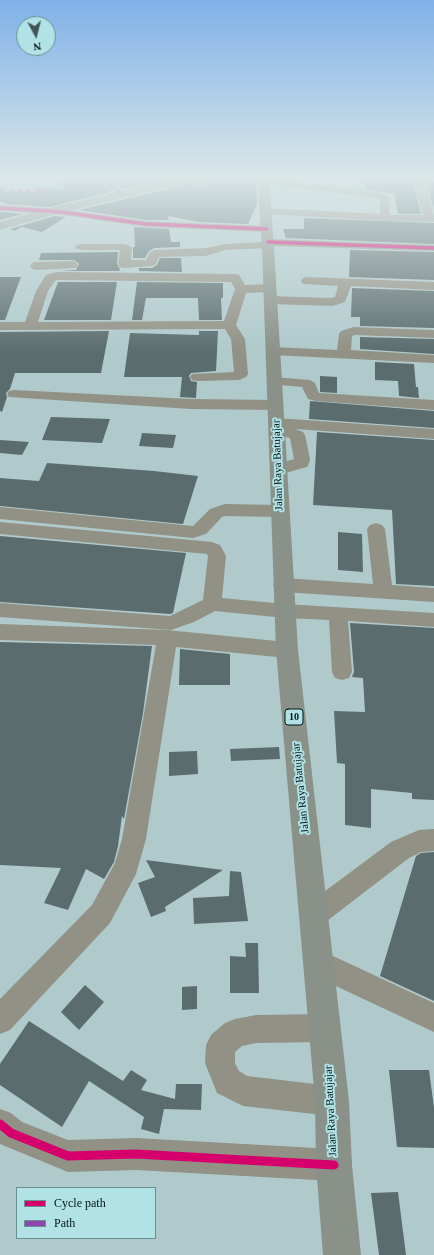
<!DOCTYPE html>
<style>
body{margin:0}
#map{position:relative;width:434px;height:1255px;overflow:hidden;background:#b0cacc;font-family:"Times New Roman",serif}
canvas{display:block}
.legend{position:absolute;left:16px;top:1187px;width:140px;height:52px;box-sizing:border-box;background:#b1e2e5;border:1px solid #6b9092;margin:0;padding:5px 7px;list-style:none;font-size:12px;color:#031516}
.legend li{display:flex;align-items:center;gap:8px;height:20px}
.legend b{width:20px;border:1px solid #6b9092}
.north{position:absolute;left:16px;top:16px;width:40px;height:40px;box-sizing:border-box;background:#b1e2e5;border:1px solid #6b9092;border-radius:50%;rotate:173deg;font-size:11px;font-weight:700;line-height:16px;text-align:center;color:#031516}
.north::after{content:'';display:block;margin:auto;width:14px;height:18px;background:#405456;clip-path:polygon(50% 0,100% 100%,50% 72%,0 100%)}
</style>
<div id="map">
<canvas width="434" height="1255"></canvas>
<ul class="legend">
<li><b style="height:5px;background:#d6006c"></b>Cycle path</li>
<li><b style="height:5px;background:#8e44ad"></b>Path</li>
</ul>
<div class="north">N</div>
</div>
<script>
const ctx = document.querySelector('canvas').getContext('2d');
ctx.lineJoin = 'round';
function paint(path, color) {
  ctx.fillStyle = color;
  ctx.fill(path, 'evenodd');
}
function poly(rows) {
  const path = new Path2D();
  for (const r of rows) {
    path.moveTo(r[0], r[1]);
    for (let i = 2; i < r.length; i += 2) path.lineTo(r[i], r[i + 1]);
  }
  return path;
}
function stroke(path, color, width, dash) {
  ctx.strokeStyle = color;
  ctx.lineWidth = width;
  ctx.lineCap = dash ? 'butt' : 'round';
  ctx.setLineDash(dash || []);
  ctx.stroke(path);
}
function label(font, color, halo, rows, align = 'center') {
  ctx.font = font + ' "Times New Roman",serif';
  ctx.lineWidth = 4;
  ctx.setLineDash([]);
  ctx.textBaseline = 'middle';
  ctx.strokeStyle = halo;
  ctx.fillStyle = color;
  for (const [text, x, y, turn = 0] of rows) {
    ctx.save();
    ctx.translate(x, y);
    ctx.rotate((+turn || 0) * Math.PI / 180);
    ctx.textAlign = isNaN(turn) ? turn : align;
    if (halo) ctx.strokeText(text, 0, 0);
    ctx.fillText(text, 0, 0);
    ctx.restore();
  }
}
const building = poly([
 [63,177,105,177,103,186,110,192,49,207,4,204,5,202,0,202,0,191,33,192,38,187,63,189],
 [118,177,178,177,124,189,116,183],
 [206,177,256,177,257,204,248,224,198,222,168,216,169,220,146,220,79,210,192,183,199,186,207,186,209,183,205,179],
 [365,177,388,178,388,181,413,182,421,214,398,214,394,194,366,189],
 [426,182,434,182,434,210],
 [0,212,23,214,0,220],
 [54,216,66,217,42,232,22,227,15,231,10,229],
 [304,218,434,223,434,244,286,238,283,229,304,229],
 [134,227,169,229,171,242,180,242,180,247,154,248,149,251,145,258,133,258,133,247,135,247],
 [350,250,434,252,434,280,349,277],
 [118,252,117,264,120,269,119,271,61,271,76,270,79,264,76,261,72,260,39,260,41,253],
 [160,258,181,258,182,272,139,271,139,268,152,268,157,265],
 [0,277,21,277,5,320,0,320],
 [58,282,117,282,111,320,44,320],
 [137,282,223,283,223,298,221,298,222,320,199,320,198,298,146,298,142,320,132,320],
 [352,288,434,291,434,328,360,326,360,317,351,317],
 [109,331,101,373,15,373,10,389,6,393,7,397,2,412,0,411,0,332],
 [199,331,218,331,216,371,191,373,189,376,191,381,197,382,196,398,180,397,182,377,124,377,130,333,199,335],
 [360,337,434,339,434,354,360,349],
 [375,362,414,364,416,387,418,387,419,398,399,396,398,381,375,380],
 [320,376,337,377,337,393,320,392],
 [310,401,434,411,434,428,309,419],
 [51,417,110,419,102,443,42,440],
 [317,432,434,440,434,586,396,584,392,510,313,505],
 [142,433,176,435,173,448,139,446],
 [0,440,29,442,22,455,0,453],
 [47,463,154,471,198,476,183,524,0,506,0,478,39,481],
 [338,532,362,534,363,572,338,570],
 [0,536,186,553,173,613,170,614,0,602],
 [350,623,434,628,434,800,412,799,412,793,371,789,371,828,345,825,345,764,337,763,334,711,365,712,363,678,352,677,354,672],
 [0,642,152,646,143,713,124,819,122,816,118,846,114,862,104,879,86,869,68,910,44,903,61,868,0,865],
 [180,649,230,654,230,685,179,685],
 [279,747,280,759,231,761,230,749],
 [197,751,198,774,169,776,169,752],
 [434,852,434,1001,380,976,416,856,421,853],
 [146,860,223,870,165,907,166,911,151,917,138,883,155,877],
 [230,871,241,872,248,921,194,924,193,898,229,896],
 [245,943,258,943,259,993,230,993,230,956,246,957],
 [85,985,104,1002,79,1030,61,1012],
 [197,986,197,1009,182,1010,182,987],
 [29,1021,123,1081,131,1070,147,1080,141,1090,175,1099,176,1084,202,1084,201,1110,164,1109,159,1134,141,1129,144,1117,89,1081,62,1127,0,1085,0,1064],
 [389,1070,429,1070,434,1108,434,1148,397,1147],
 [398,1192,406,1255,379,1255,371,1193]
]);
const minor = poly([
 [107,177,117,177,114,184,127,193,128,195,127,197,119,197,105,187,104,185,107,177],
 [190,177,200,177,208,183,207,185,199,185,190,180,190,177],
 [413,177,423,177,434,216,434,222,387,221,265,214,260,211,265,208,380,214,380,200,375,198,259,183,258,181,263,178,377,192,389,196,390,198,389,212,391,215,423,215,413,177],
 [0,205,62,209,146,221,267,226,273,229,267,232,146,227,62,215,0,211,0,205],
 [268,239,434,245,434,251,273,246,268,248,225,250,206,256,159,257,156,264,152,266,124,268,120,267,118,264,120,250,81,250,77,249,75,247,77,245,81,244,124,244,130,246,132,248,131,260,146,260,150,252,154,250,206,248,225,244,262,242,268,239],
 [72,261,76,262,78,265,76,268,36,270,32,269,30,266,32,263,36,262,72,261],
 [56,272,235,274,239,275,245,285,270,284,274,285,276,288,274,291,270,292,246,293,236,325,245,339,248,374,246,377,239,380,197,381,192,380,190,377,192,374,234,372,231,339,225,329,0,330,0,322,25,322,36,291,44,278,46,275,56,272],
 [57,280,231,282,235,289,224,321,38,322,48,291,55,281,57,280],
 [307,277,434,282,434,290,351,286,345,302,333,306,271,304,266,303,265,300,266,297,271,296,331,298,335,297,338,286,303,284,301,281,303,278,307,277],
 [354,327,434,330,434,338,355,335,352,336,351,350,434,355,434,363,273,355,268,354,266,351,268,348,273,347,337,350,339,334,341,331,354,327],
 [274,377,310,380,315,383,319,393,434,400,434,410,316,401,308,399,302,387,269,384,267,381,269,378,274,377],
 [14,390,191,399,276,400,281,402,284,405,281,408,276,410,191,409,9,397,7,394,9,391,14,390],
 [276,418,434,429,434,439,295,429,303,432,305,435,310,459,309,463,307,467,278,475,272,474,270,470,272,466,294,459,290,438,271,434,269,431,274,427,271,426,268,423,271,420,276,418],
 [225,504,279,505,285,507,288,511,285,515,279,517,226,516,222,517,206,534,193,538,0,519,0,507,193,526,210,509,225,504],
 [0,522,212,542,220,545,226,556,222,598,285,604,434,613,434,627,348,621,352,672,349,678,342,680,335,678,332,672,329,620,285,618,215,611,194,622,171,630,0,617,0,603,170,616,203,600,208,556,207,554,0,534,0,522],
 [376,523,382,525,385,529,392,585,434,588,434,602,283,592,276,590,273,585,276,580,283,578,373,584,367,529,370,525,376,523],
 [0,624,167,630,287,642,294,644,297,650,294,656,287,658,176,647,146,839,136,874,110,923,10,1030,0,1034,0,999,92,905,115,863,122,839,156,645,0,640,0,624],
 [434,829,434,851,421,852,409,858,323,924,314,928,305,924,301,915,305,906,391,842,419,830,434,829],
 [318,949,434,1003,434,1032,308,973,304,963,308,953,318,949],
 [325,1014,335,1018,339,1028,335,1038,325,1042,256,1043,242,1046,235,1052,235,1063,239,1071,247,1076,332,1086,343,1090,347,1101,343,1112,332,1116,243,1106,217,1093,205,1063,206,1045,211,1035,225,1023,235,1019,256,1015,325,1014],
 [0,1109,11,1113,22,1122,68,1140,136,1138,334,1149,345,1154,350,1165,345,1176,334,1181,136,1170,68,1172,0,1144,0,1109]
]);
const major = poly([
 [185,177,205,177,203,179,56,214,0,230,0,222,53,207,185,177]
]);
const highway = poly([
 [257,177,269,177,274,248,298,650,349,1101,352,1165,361,1255,323,1255,316,1165,315,1101,276,650,262,248,257,177]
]);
const quiet = poly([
 [112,177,109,185,123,195],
 [0,190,49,191],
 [124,222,121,217,127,209]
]);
const cyclewayFar1 = poly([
 [0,208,62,212,146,224,267,229],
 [268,242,434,248]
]);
const cycleway = poly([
 [0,1124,11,1133,68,1156,136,1154,334,1165]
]);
const shields = [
 [294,717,18]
];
const shieldNames = [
 ["10",294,717]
];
const streetNames = [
 ["Jalan Raya Batujajar",278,465,-92],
 ["Jalan Raya Batujajar",301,788,-96],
 ["Jalan Raya Batujajar",331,1111,-93]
];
paint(building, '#5a6c6d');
paint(minor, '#919185');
paint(major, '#8c948b');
paint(highway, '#899188');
stroke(quiet, '#8e44ad', 3, [5.5, 3]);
stroke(cyclewayFar1, '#d6006c', 3.5);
stroke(cycleway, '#d6006c', 9);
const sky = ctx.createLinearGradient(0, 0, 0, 353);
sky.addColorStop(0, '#7fb1e8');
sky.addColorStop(0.5, '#dbe7e8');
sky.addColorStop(1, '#dbe7e800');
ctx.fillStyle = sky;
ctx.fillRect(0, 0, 434, 353);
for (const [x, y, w] of shields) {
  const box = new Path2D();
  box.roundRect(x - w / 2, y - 8, w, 16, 3);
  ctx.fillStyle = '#b1e2e5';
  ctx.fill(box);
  stroke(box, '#031516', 1);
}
label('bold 10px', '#031516', null, shieldNames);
label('11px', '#031516', '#b1e2e5', streetNames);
</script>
